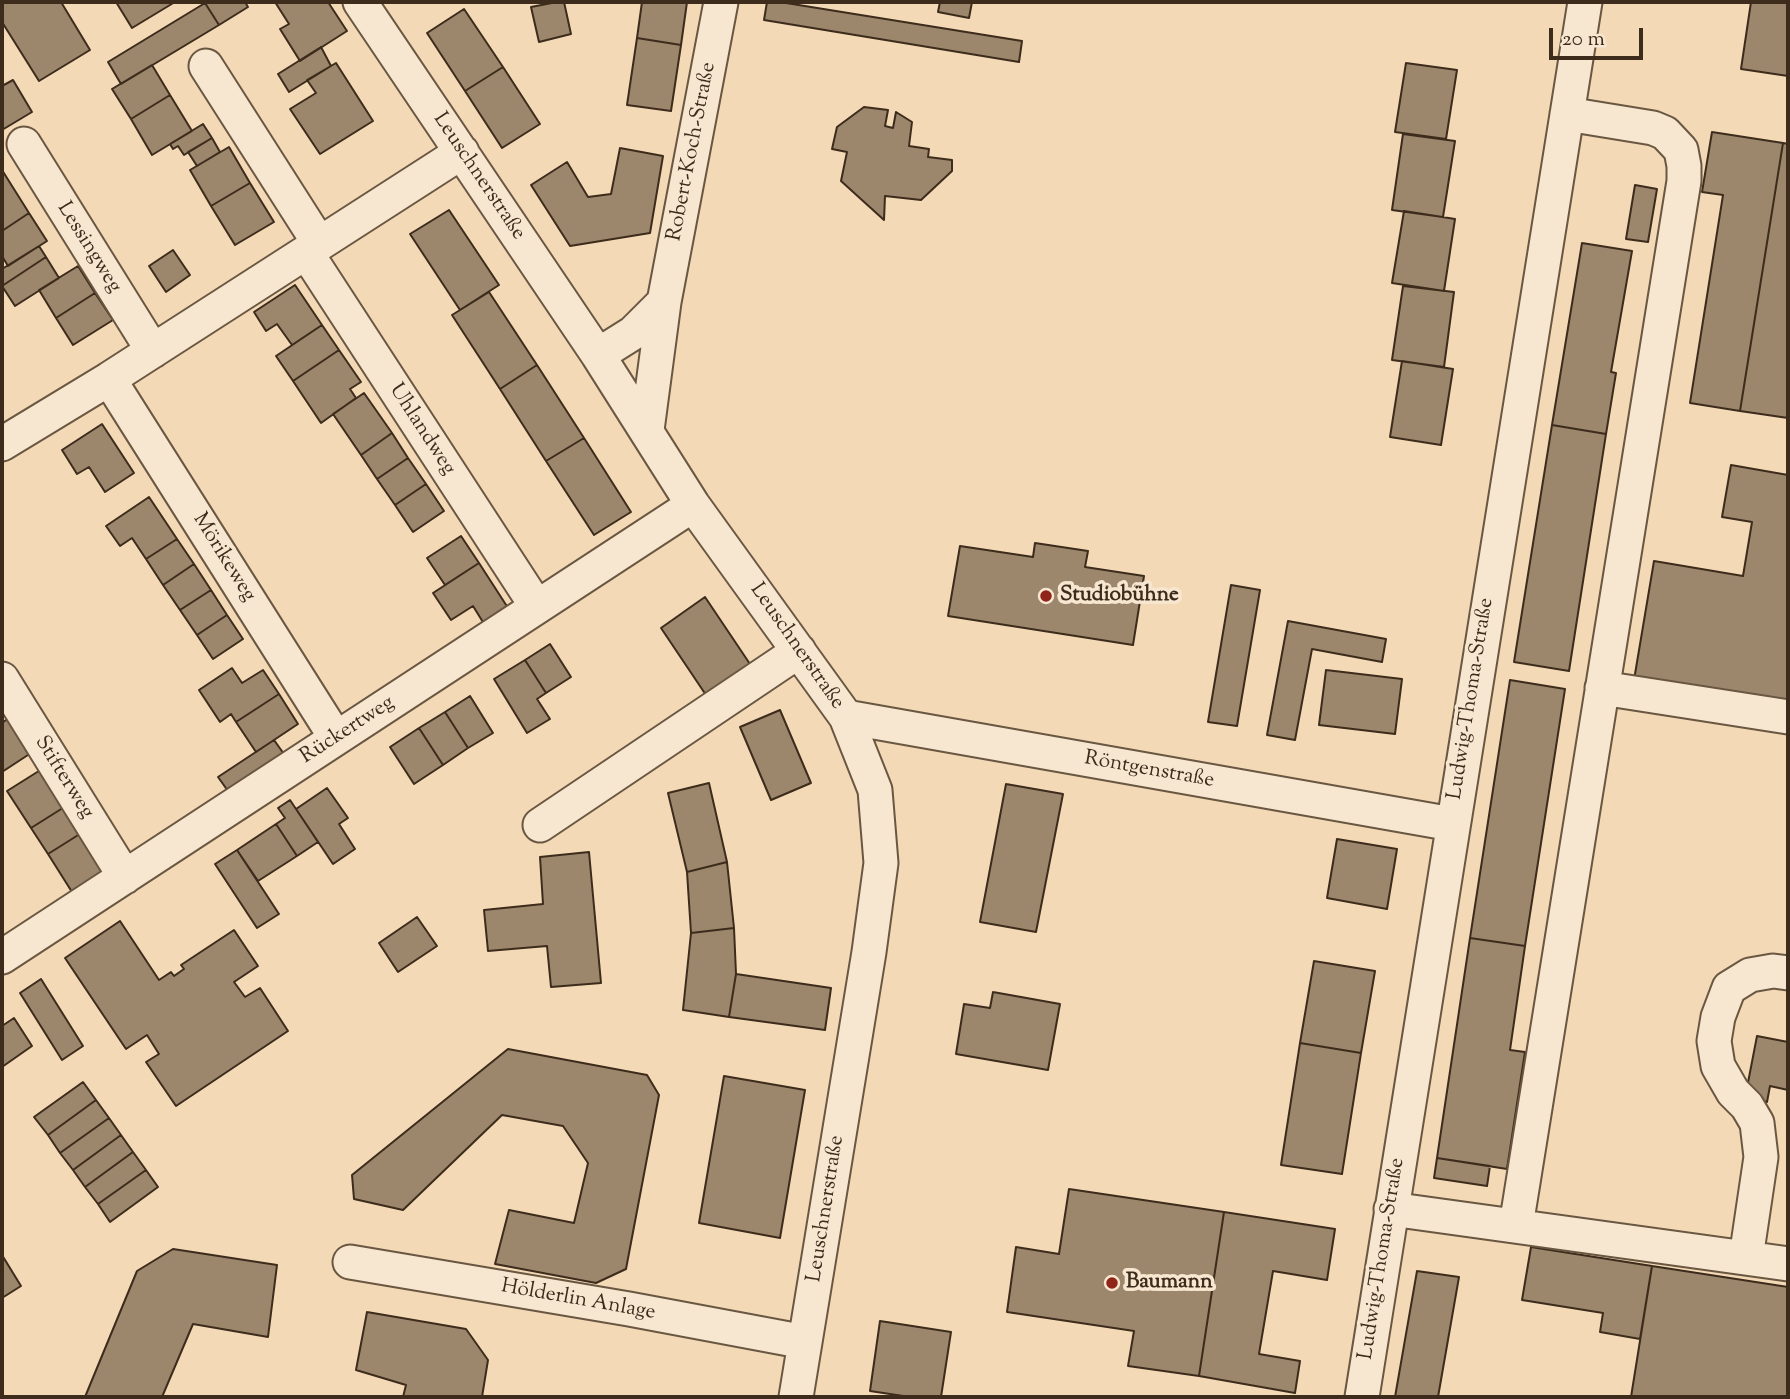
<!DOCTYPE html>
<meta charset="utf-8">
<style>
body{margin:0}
#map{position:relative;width:1790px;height:1399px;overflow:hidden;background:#f3d9b6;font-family:"Sorts Mill Goudy",serif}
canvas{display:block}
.frame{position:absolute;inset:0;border:4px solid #3d2c1c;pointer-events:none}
.scale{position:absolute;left:1549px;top:28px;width:94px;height:32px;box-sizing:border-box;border:4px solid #3d2c1c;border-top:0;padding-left:9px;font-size:21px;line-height:24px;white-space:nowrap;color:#3d2c1c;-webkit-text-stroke:5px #f7e6d0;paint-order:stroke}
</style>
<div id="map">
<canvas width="1790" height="1399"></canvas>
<div class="frame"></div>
<div class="scale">20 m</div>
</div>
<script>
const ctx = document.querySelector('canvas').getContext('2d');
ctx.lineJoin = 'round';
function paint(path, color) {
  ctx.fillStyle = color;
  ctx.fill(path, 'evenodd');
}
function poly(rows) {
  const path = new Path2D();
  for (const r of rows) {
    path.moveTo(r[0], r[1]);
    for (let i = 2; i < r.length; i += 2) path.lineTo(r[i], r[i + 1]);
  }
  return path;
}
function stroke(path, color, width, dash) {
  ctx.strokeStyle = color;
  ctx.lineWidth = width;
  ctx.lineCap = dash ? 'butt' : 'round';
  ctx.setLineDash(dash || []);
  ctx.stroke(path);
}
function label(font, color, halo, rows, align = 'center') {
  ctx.font = font + ' "Sorts Mill Goudy",serif';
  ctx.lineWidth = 7;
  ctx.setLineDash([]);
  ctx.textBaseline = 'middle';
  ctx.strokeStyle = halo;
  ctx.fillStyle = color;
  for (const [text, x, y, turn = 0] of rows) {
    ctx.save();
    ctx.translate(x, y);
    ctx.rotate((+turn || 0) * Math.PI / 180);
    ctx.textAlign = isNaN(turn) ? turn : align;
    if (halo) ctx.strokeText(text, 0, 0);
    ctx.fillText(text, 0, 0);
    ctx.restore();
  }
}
const building = poly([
 [2,2,61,2,90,50,39,81,2,22,2,2],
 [116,2,175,2,132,28,116,2],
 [207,2,245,2,248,7,219,25,205,3,207,2],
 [275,2,328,2,347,31,300,61,280,29,289,24,275,2],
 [557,2,564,2,571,34,539,42,531,7,557,2],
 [642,2,687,2,681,45,637,38,642,2],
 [767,2,780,2,1022,41,1019,62,764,20,767,2],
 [940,2,972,2,969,18,938,12,940,2],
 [1751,2,1788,2,1788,76,1741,69,1751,2],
 [205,3,219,25,121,84,108,62,205,3],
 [464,9,503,67,465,91,427,33,464,9],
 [637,38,681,45,671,111,627,105,637,38],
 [321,47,331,66,289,92,278,74,321,47],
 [336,63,373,121,320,154,290,109,316,93,307,80,336,63],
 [1406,63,1457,70,1446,139,1395,132,1406,63],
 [152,65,170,95,131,119,112,89,152,65],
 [503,67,540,124,502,148,465,91,503,67],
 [13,80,32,112,2,130,2,86,13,80],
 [170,95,192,131,152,155,131,119,170,95],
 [864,107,888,110,885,126,893,128,896,112,912,122,909,146,929,149,928,157,952,160,952,171,921,200,885,196,884,220,841,181,847,152,832,149,837,127,864,107],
 [203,124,212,138,184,155,178,146,173,149,170,144,203,124],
 [1712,132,1783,143,1740,411,1690,403,1723,195,1702,192,1712,132],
 [1403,134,1455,141,1443,217,1392,210,1403,134],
 [212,138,220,152,197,166,188,152,212,138],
 [1783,143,1788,144,1788,418,1740,411,1783,143],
 [229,147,250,183,211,206,190,170,229,147],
 [620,148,663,156,650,233,570,246,531,185,567,162,588,197,611,194,620,148],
 [2,170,29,213,2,231,2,170],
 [250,183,274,222,235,245,211,206,250,183],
 [1635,185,1657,189,1648,242,1626,239,1635,185],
 [449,210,499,285,460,310,410,234,449,210],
 [1404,211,1455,219,1444,291,1392,283,1404,211],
 [29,213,47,241,8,266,2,256,2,231,29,213],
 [1582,243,1632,251,1611,372,1616,373,1606,434,1552,425,1582,243],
 [39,246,46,257,2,286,2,269,39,246],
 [173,250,190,275,166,292,149,266,173,250],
 [46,257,59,278,15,306,2,286,46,257],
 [78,266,95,293,56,318,39,290,78,266],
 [295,285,322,325,292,345,277,324,266,331,254,312,295,285],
 [1403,286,1454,292,1444,367,1392,360,1403,286],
 [489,292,537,365,500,389,452,315,489,292],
 [95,293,113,320,73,345,56,318,95,293],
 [322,325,339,350,293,381,276,356,322,325],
 [339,350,361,382,350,389,356,398,321,423,293,381,339,350],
 [1402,361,1453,369,1441,445,1390,437,1402,361],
 [537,365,584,438,546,461,500,389,537,365],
 [364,393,392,433,361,455,333,414,364,393],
 [102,424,134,473,105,492,89,467,77,474,62,450,102,424],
 [1552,425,1606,434,1569,671,1514,662,1552,425],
 [392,433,408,458,377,479,361,455,392,433],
 [584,438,631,512,594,535,546,461,584,438],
 [408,458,426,484,395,505,377,479,408,458],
 [1731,465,1788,475,1788,706,1634,680,1654,561,1743,576,1752,522,1722,517,1731,465],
 [426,484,444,511,413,532,395,505,426,484],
 [149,497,177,539,146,559,132,538,120,546,106,526,149,497],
 [461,536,479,563,445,585,427,558,461,536],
 [177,539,194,564,163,585,146,559,177,539],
 [1035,543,1088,551,1085,567,1144,576,1133,645,948,616,960,546,1033,557,1035,543],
 [479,563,510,611,486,627,473,606,451,620,433,593,479,563],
 [194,564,211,590,180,610,163,585,194,564],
 [1231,585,1260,590,1237,726,1208,722,1231,585],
 [211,590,227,615,197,635,180,610,211,590],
 [705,597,754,670,710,701,661,628,705,597],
 [227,615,243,639,213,659,197,635,227,615],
 [1288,621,1386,639,1382,662,1312,649,1295,740,1267,735,1288,621],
 [550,644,571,677,546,693,525,660,550,644],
 [525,660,546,693,537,699,550,719,527,733,494,679,525,660],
 [232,668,242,683,263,670,279,694,236,722,231,714,220,722,199,690,232,668],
 [1326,670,1402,679,1395,734,1319,725,1326,670],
 [1510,680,1565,689,1525,946,1470,938,1510,680],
 [279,694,298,724,256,752,236,722,279,694],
 [470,696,493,733,468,748,445,712,470,696],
 [780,710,811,783,771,800,740,727,780,710],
 [445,712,468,748,443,765,419,728,445,712],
 [9,718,31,753,2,772,2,723,9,718],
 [419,728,443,765,414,784,390,747,419,728],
 [274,740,284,754,228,791,218,777,274,740],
 [42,769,66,806,31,828,7,791,42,769],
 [709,783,727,862,687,872,668,793,709,783],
 [1006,784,1063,794,1036,932,980,922,1006,784],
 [327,788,348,818,339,824,355,849,333,864,296,809,327,788],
 [290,800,318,842,297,856,276,824,285,818,278,808,290,800],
 [66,806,83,832,48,854,31,828,66,806],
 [276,824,297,856,258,881,237,850,276,824],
 [83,832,107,870,72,892,48,854,83,832],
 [1337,839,1397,849,1387,909,1327,898,1337,839],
 [237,850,279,914,257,928,215,864,237,850],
 [589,852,601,983,551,987,547,946,488,951,484,910,543,904,540,857,589,852],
 [727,862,734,928,691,933,687,872,727,862],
 [417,917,437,946,398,972,379,943,417,917],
 [120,921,159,980,171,972,174,976,184,969,181,965,234,930,258,966,234,982,245,997,260,988,288,1031,176,1106,146,1062,159,1054,147,1035,126,1049,65,958,120,921],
 [734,928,736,974,729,1017,683,1010,691,933,734,928],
 [1470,938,1525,946,1510,1050,1525,1052,1507,1169,1437,1158,1470,938],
 [1314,961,1375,971,1361,1053,1300,1043,1314,961],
 [736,974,831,988,825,1030,729,1017,736,974],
 [41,979,83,1046,62,1060,20,993,41,979],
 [993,992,1060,1004,1048,1070,956,1054,964,1004,990,1008,993,992],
 [14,1018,32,1046,2,1067,2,1026,14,1018],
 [1757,1036,1788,1042,1788,1090,1770,1086,1767,1102,1745,1098,1757,1036],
 [1300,1043,1361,1053,1342,1174,1281,1165,1300,1043],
 [508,1049,647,1075,659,1095,626,1269,596,1283,495,1264,509,1210,574,1223,588,1163,563,1126,502,1115,403,1210,354,1199,352,1175,508,1049],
 [724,1076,805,1090,780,1238,699,1223,724,1076],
 [83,1082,96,1100,48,1135,34,1117,83,1082],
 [96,1100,109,1118,60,1153,48,1135,96,1100],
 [109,1118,121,1135,73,1170,60,1153,109,1118],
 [121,1135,133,1152,85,1187,73,1170,121,1135],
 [133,1152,146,1170,98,1204,85,1187,133,1152],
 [1437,1158,1490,1166,1487,1186,1434,1178,1437,1158],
 [146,1170,158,1187,110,1222,98,1204,146,1170],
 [1069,1189,1224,1212,1199,1376,1128,1366,1134,1331,1007,1312,1016,1247,1059,1254,1069,1189],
 [1224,1212,1335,1229,1327,1280,1273,1271,1259,1354,1300,1361,1295,1393,1199,1376,1224,1212],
 [1531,1247,1652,1266,1640,1339,1600,1332,1603,1313,1522,1300,1531,1247],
 [173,1249,277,1265,268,1337,193,1324,162,1397,85,1397,137,1271,173,1249],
 [2,1255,21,1286,2,1298,2,1255],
 [1652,1266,1788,1287,1788,1397,1631,1397,1652,1266],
 [1417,1271,1459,1277,1438,1397,1395,1397,1417,1271],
 [367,1312,466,1329,488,1360,482,1397,403,1397,406,1385,356,1370,367,1312],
 [880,1321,951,1332,941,1397,910,1397,870,1391,880,1321]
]);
const minor = poly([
 [360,2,598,355,693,505,846,717,875,790,881,863,869,952,796,1397],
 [206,66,319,243],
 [24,144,153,351],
 [306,252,537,607],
 [598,355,633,333,664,302],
 [109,379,336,738],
 [647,430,664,302,721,2],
 [2,444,109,379,462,152],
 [2,679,125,877],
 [1602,688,1788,717],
 [846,717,1452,824],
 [540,825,799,651],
 [2,957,693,505],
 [1391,1209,1788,1264],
 [1516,1226,1684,181,1684,166,1681,150,1665,133,1653,128,1567,114],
 [1746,1258,1761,1157,1757,1123,1747,1106,1733,1092,1718,1066,1714,1041,1718,1017,1729,988,1750,975,1773,971,1788,973],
 [350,1262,629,1309,805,1342],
 [1362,1397,1585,2]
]);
const markers = [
 [1046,596,7,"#8f2418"],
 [1112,1283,7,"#8f2418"]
];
const streetNames = [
 ["Robert-Koch-Straße",693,152,-79],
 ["Leuschnerstraße",478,177,56],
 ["Lessingweg",88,248,58],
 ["Uhlandweg",421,430,57],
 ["Mörikeweg",223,558,58],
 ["Leuschnerstraße",796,647,55],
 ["Ludwig-Thoma-Straße",1472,699,-81],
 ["Rückertweg",348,731,-33],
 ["Röntgenstraße",1149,771,10],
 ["Stifterweg",63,778,58],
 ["Leuschnerstraße",827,1209,-81],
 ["Ludwig-Thoma-Straße",1383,1259,-81],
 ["Hölderlin Anlage",578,1301,10]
];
const poiNames = [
 ["Studiobühne",1060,596],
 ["Baumann",1126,1283]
];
paint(building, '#9c866c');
stroke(building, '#3d2c1c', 2);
stroke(minor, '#6a5742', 37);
stroke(minor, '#f7e6d0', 33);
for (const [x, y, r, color] of markers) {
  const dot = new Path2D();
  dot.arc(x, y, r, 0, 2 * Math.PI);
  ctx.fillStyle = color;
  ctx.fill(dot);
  stroke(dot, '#f7e6d0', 2.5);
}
label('21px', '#3d2c1c', '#f7e6d0', streetNames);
label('bold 21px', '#3d2c1c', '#f7e6d0', poiNames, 'left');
</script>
